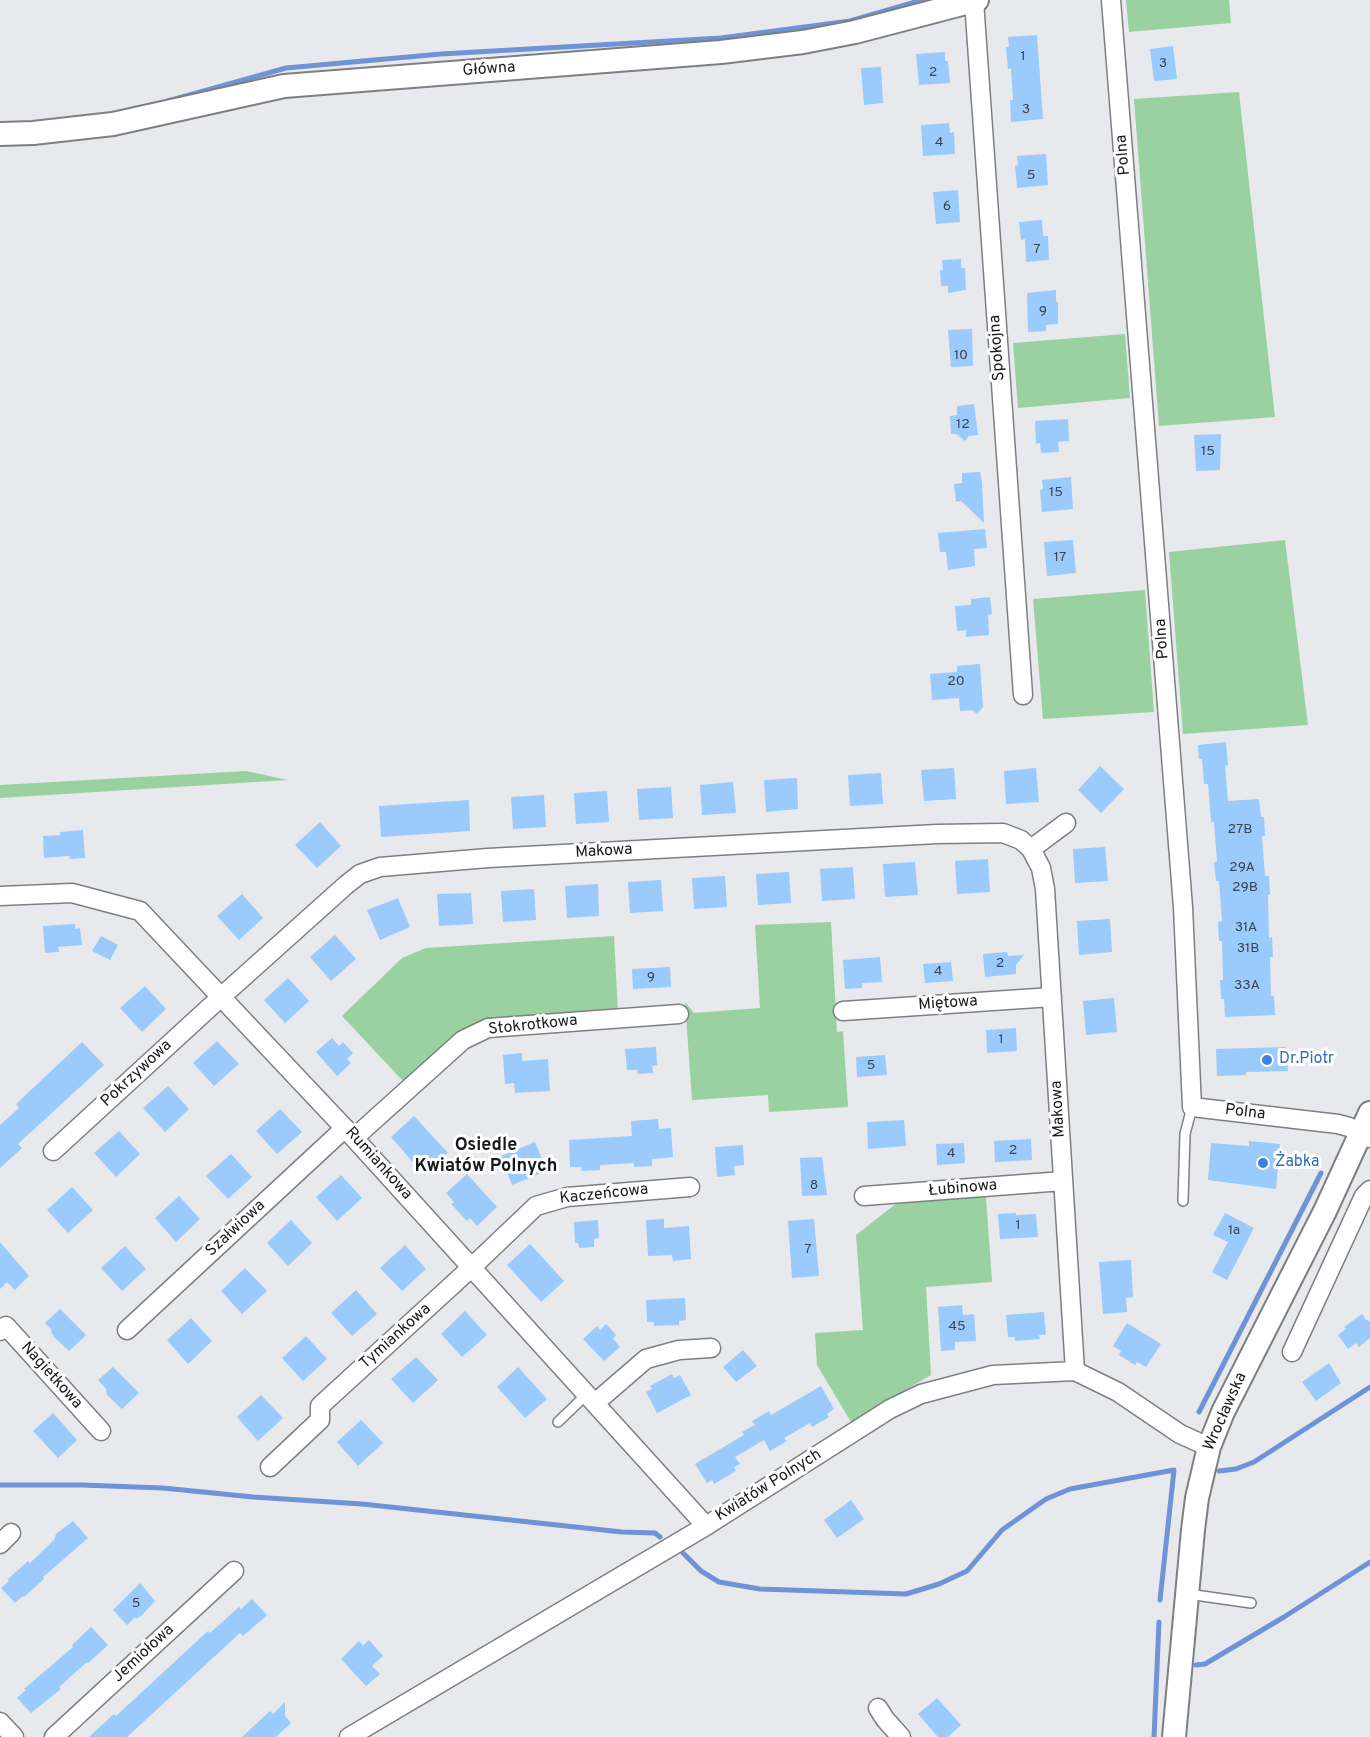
<!DOCTYPE html>
<meta charset="utf-8">
<style>
body{margin:0}
canvas{display:block;background:#e7e9ec}
</style>
<canvas width="1370" height="1737"></canvas>
<script>
const ctx = document.querySelector('canvas').getContext('2d');
ctx.lineJoin = 'round';
function paint(path, color) {
  ctx.fillStyle = color;
  ctx.fill(path, 'evenodd');
}
function poly(rows) {
  const path = new Path2D();
  for (const r of rows) {
    path.moveTo(r[0], r[1]);
    for (let i = 2; i < r.length; i += 2) path.lineTo(r[i], r[i + 1]);
  }
  return path;
}
function stroke(path, color, width, dash) {
  ctx.strokeStyle = color;
  ctx.lineWidth = width;
  ctx.lineCap = dash ? 'butt' : 'round';
  ctx.setLineDash(dash || []);
  ctx.stroke(path);
}
function label(font, color, halo, rows, align = 'center') {
  ctx.font = font + ' Overpass,sans-serif';
  ctx.lineWidth = 6;
  ctx.setLineDash([]);
  ctx.textBaseline = 'middle';
  ctx.strokeStyle = halo;
  ctx.fillStyle = color;
  for (const [text, x, y, turn = 0] of rows) {
    ctx.save();
    ctx.translate(x, y);
    ctx.rotate((+turn || 0) * Math.PI / 180);
    ctx.textAlign = isNaN(turn) ? turn : align;
    if (halo) ctx.strokeText(text, 0, 0);
    ctx.fillText(text, 0, 0);
    ctx.restore();
  }
}
const green = poly([
 [1126,0,1229,0,1231,23,1129,32],
 [1239,92,1275,417,1159,426,1134,99],
 [1125,334,1130,398,1018,408,1013,343],
 [1285,540,1308,725,1183,734,1169,552],
 [1145,590,1154,712,1043,719,1033,599],
 [246,771,288,780,0,798,0,785],
 [831,922,837,1032,843,1031,848,1107,769,1112,768,1095,692,1100,685,1002,694,1013,760,1008,755,925],
 [614,936,618,1013,459,1034,403,1081,342,1016,402,958,426,948],
 [986,1197,992,1282,926,1287,931,1375,851,1422,817,1365,815,1333,863,1330,856,1235,897,1203]
]);
const stream = poly([
 [168,101,286,68,441,54,721,38,850,21,922,0],
 [1199,1412,1321,1173],
 [1219,1471,1236,1469,1254,1462,1370,1387],
 [0,1485,82,1485,163,1488,253,1497,362,1504,622,1532,655,1533,660,1537],
 [683,1553,701,1571,719,1582,760,1589,906,1594,939,1584,967,1571,1002,1530,1046,1499,1070,1489,1174,1470,1160,1600],
 [1196,1665,1205,1664,1284,1617,1370,1562],
 [1154,1737,1159,1622]
]);
const building = poly([
 [1037,35,1043,119,1011,122,1010,100,1013,100,1011,69,1008,69,1006,47,1009,47,1008,37],
 [1173,46,1177,79,1154,81,1150,49],
 [945,52,945,61,948,61,950,83,919,85,916,54],
 [881,67,883,103,864,105,861,68],
 [949,123,950,133,954,132,955,154,923,156,921,125],
 [1046,154,1048,185,1017,188,1015,166,1018,165,1017,156],
 [958,190,960,222,936,224,933,192],
 [1042,220,1043,236,1048,236,1049,260,1026,262,1025,239,1021,240,1019,222],
 [961,259,961,268,965,268,966,290,948,293,948,286,941,286,940,270,943,270,942,260],
 [1056,290,1056,301,1058,303,1058,324,1046,325,1046,331,1028,332,1027,293],
 [972,329,973,366,951,367,948,330],
 [974,404,978,435,969,436,965,441,956,434,951,434,950,416,957,415,957,406],
 [1068,419,1069,441,1058,442,1059,452,1041,453,1040,443,1036,444,1035,421],
 [1221,434,1220,470,1196,471,1194,435],
 [980,472,982,482,984,523,961,501,956,502,954,484,962,483,962,473],
 [1071,477,1073,509,1042,512,1040,490,1043,489,1042,480],
 [985,529,987,548,974,549,975,566,948,570,946,552,940,552,938,533],
 [1073,540,1076,573,1047,576,1044,542],
 [990,597,992,614,988,615,989,635,966,637,966,630,957,631,955,606,971,605,971,599],
 [980,664,983,707,977,714,972,710,960,711,959,698,932,700,930,674,957,672,957,666],
 [1226,742,1228,765,1225,766,1228,801,1259,799,1261,817,1264,817,1265,836,1262,836,1265,876,1269,876,1270,895,1268,895,1269,938,1272,937,1273,957,1270,957,1271,996,1274,996,1275,1015,1225,1017,1224,999,1221,999,1220,980,1223,980,1222,941,1219,941,1218,922,1222,921,1219,881,1216,881,1214,862,1217,862,1214,822,1211,822,1208,784,1204,784,1202,759,1199,759,1198,745],
 [1100,766,1124,789,1101,813,1078,790],
 [954,768,956,799,924,801,921,770],
 [1036,768,1039,802,1006,804,1004,771],
 [881,773,883,804,850,806,848,775],
 [797,778,798,809,766,812,764,780],
 [733,782,736,813,702,815,700,785],
 [671,787,673,818,639,820,637,789],
 [607,791,609,822,576,824,574,793],
 [544,795,546,827,513,829,511,797],
 [469,800,470,831,381,837,379,806],
 [320,822,341,846,317,868,295,845],
 [83,830,85,858,70,859,69,856,44,858,43,836,60,835,60,832],
 [1105,847,1108,881,1075,883,1073,849],
 [988,859,990,892,957,894,955,861],
 [915,862,918,895,885,897,883,864],
 [853,867,855,899,822,901,820,869],
 [789,872,791,903,758,905,756,874],
 [725,876,727,907,694,909,692,878],
 [661,880,663,911,630,913,628,882],
 [598,884,599,916,567,918,565,886],
 [534,889,536,920,503,922,501,891],
 [471,893,473,924,439,926,437,894],
 [242,894,263,918,239,940,217,916],
 [398,898,410,927,380,940,367,910],
 [1110,919,1112,952,1079,955,1077,921],
 [75,924,75,929,80,928,82,945,58,947,59,952,45,953,43,926],
 [335,935,356,959,331,981,310,957],
 [101,936,118,945,110,960,92,951],
 [1007,952,1008,956,1024,955,1016,965,1016,974,985,977,983,954],
 [880,957,882,982,862,983,862,988,845,989,843,960],
 [951,962,953,981,925,983,923,964],
 [670,967,671,987,633,989,632,969],
 [288,978,309,1001,285,1023,264,1000],
 [145,986,166,1009,142,1032,120,1008],
 [1114,998,1117,1032,1086,1035,1083,1001],
 [1016,1028,1017,1051,987,1053,986,1030],
 [332,1038,339,1046,343,1042,353,1053,347,1059,351,1063,337,1076,316,1052],
 [217,1041,239,1064,214,1086,193,1063],
 [82,1042,104,1065,18,1144,22,1148,0,1168,0,1125,19,1108,16,1104],
 [656,1047,657,1065,652,1066,653,1073,638,1074,637,1070,627,1070,625,1049],
 [1286,1047,1288,1071,1246,1072,1246,1075,1217,1076,1216,1049],
 [522,1053,522,1061,548,1059,550,1091,515,1093,514,1083,505,1084,503,1055],
 [885,1055,887,1075,857,1077,856,1057],
 [168,1086,189,1109,165,1132,143,1108],
 [280,1109,302,1132,277,1154,256,1131],
 [414,1116,448,1153,424,1175,391,1137],
 [658,1119,659,1129,671,1128,673,1157,652,1159,652,1166,634,1167,634,1163,600,1165,600,1170,582,1171,581,1167,570,1167,569,1140,632,1136,631,1121],
 [904,1120,906,1146,868,1149,867,1122],
 [119,1131,140,1154,116,1177,94,1153],
 [1031,1139,1032,1160,995,1162,994,1141],
 [1249,1141,1280,1144,1276,1189,1208,1180,1211,1143,1249,1146],
 [535,1142,547,1171,512,1185,501,1156],
 [964,1143,965,1163,937,1165,936,1144],
 [743,1145,744,1165,734,1166,735,1175,717,1177,715,1147],
 [231,1154,252,1177,228,1199,206,1176],
 [822,1157,827,1195,802,1196,800,1158],
 [467,1174,497,1207,477,1226,470,1218,467,1221,451,1204,454,1202,446,1193],
 [341,1175,362,1198,337,1221,316,1197],
 [72,1187,93,1210,68,1233,47,1210],
 [179,1196,200,1219,176,1242,155,1218],
 [1016,1213,1016,1215,1036,1214,1038,1237,1000,1239,998,1214],
 [1225,1213,1254,1228,1227,1280,1212,1272,1228,1242,1213,1235],
 [664,1219,664,1228,689,1226,691,1259,673,1261,672,1255,648,1256,646,1220],
 [814,1219,819,1276,792,1278,788,1221],
 [291,1220,312,1243,288,1266,267,1243],
 [598,1220,599,1238,594,1239,594,1247,579,1248,578,1243,575,1243,574,1222],
 [0,1242,29,1276,15,1290,7,1282,0,1289],
 [530,1244,564,1281,541,1302,507,1265],
 [405,1245,426,1269,402,1291,380,1268],
 [125,1246,146,1269,122,1291,101,1268],
 [1131,1260,1133,1297,1126,1298,1127,1312,1103,1314,1099,1262],
 [245,1268,267,1291,242,1314,221,1291],
 [356,1290,377,1314,352,1336,331,1313],
 [685,1298,686,1320,679,1321,679,1325,654,1326,654,1322,647,1322,646,1300],
 [962,1305,963,1315,974,1314,976,1341,955,1342,955,1350,941,1351,938,1307],
 [60,1309,86,1335,69,1351,54,1337,51,1331,52,1330,45,1323],
 [465,1311,487,1335,462,1357,441,1334],
 [1044,1312,1046,1335,1039,1335,1040,1339,1015,1341,1015,1337,1008,1337,1006,1315],
 [1362,1314,1366,1320,1370,1321,1370,1338,1359,1347,1356,1343,1348,1349,1338,1335,1346,1329,1344,1327],
 [191,1318,212,1341,188,1364,167,1340],
 [1127,1323,1161,1344,1146,1367,1137,1362,1135,1365,1119,1355,1121,1351,1113,1346],
 [606,1324,616,1335,613,1339,620,1347,604,1361,583,1339,597,1326,600,1330],
 [306,1336,327,1359,303,1381,282,1358],
 [743,1350,757,1366,736,1382,723,1367],
 [416,1357,438,1380,413,1403,391,1379],
 [1329,1363,1341,1383,1316,1401,1302,1382],
 [113,1367,139,1393,122,1409,107,1395,106,1389,98,1380],
 [518,1367,547,1399,525,1418,497,1387],
 [672,1374,674,1378,680,1375,691,1395,657,1413,646,1392,652,1389,650,1386],
 [821,1386,834,1409,827,1414,829,1417,812,1427,810,1423,784,1438,787,1441,770,1451,764,1440,735,1457,740,1464,734,1467,736,1471,714,1484,712,1480,707,1483,695,1464,744,1435,742,1432,755,1425,752,1421,769,1411,771,1415],
 [261,1395,283,1418,258,1441,237,1417],
 [53,1413,77,1440,58,1458,33,1431],
 [361,1420,383,1443,358,1466,337,1442],
 [851,1500,864,1519,837,1538,824,1520],
 [73,1521,88,1538,43,1577,44,1579,24,1597,23,1596,15,1603,1,1588,9,1581,8,1579,28,1561,30,1563,54,1540,56,1534],
 [140,1583,155,1601,141,1616,136,1619,135,1617,127,1625,113,1610],
 [252,1599,267,1615,243,1636,240,1633,127,1737,89,1737,114,1714,116,1716,208,1631,210,1633,239,1607,241,1609],
 [91,1627,108,1645,88,1663,87,1662,59,1687,61,1689,31,1713,17,1698,26,1690,24,1689,73,1647,72,1645],
 [369,1640,383,1656,372,1666,380,1674,366,1686,341,1659,359,1641,363,1646],
 [937,1698,961,1725,948,1737,938,1737,918,1714],
 [285,1702,285,1716,291,1723,276,1737,242,1737,270,1711,273,1714]
]);
const service = poly([
 [1183,1201,1185,1134,1192,1107],
 [558,1422,587,1394],
 [1188,1594,1251,1603]
]);
const minor = poly([
 [1111,0,1183,907,1192,1107,1338,1124,1349,1127,1370,1138],
 [974,1,1023,695],
 [1031,849,1066,823],
 [0,896,72,893,140,911,354,1138,706,1526],
 [843,1011,1052,997],
 [354,1138,463,1040,488,1028,679,1014],
 [53,1151,221,997,346,885,360,874,380,867,488,858,937,834,1003,833,1021,840,1031,849,1041,868,1045,889,1075,1371],
 [864,1196,1063,1181],
 [127,1330,345,1128],
 [0,1331,6,1326,101,1431],
 [1292,1352,1364,1196,1370,1190],
 [595,1403,646,1359,679,1350,711,1348],
 [270,1467,320,1420,320,1406,472,1267,536,1206,567,1197,690,1187],
 [0,1544,11,1533],
 [878,1708,885,1719,901,1737],
 [0,1722,14,1737],
 [54,1737,234,1571],
 [349,1737,706,1526,890,1409,921,1394,993,1375,1075,1371,1118,1392,1180,1434,1209,1447]
]);
const tertiary = poly([
 [0,134,33,133,113,124,284,86,721,52,803,42,855,32,977,0],
 [1174,1737,1193,1530,1197,1498,1209,1447,1223,1412,1325,1211,1370,1113]
]);
const markers = [
 [1267,1060,6,"#3f7fe0"],
 [1263,1163,6,"#3f7fe0"]
];
const numberNames = [
 ["1",1023,57],
 ["3",1163,64],
 ["2",933,73],
 ["3",1026,110],
 ["4",939,143],
 ["5",1031,176],
 ["6",947,207],
 ["7",1037,250],
 ["9",1043,312],
 ["10",961,356],
 ["12",963,425],
 ["15",1208,452],
 ["15",1056,493],
 ["17",1060,558],
 ["20",956,682],
 ["27B",1240,830],
 ["29A",1242,868],
 ["29B",1245,888],
 ["31A",1246,928],
 ["31B",1248,949],
 ["2",1000,964],
 ["4",938,972],
 ["9",651,978],
 ["33A",1247,986],
 ["1",1001,1040],
 ["5",871,1066],
 ["2",1013,1151],
 ["4",951,1154],
 ["8",814,1186],
 ["1",1018,1226],
 ["1a",1234,1231],
 ["7",808,1250],
 ["45",957,1327],
 ["5",136,1604]
];
const streetNames = [
 ["Główna",489,70,-4],
 ["Polna",1124,155,-95],
 ["Spokojna",998,348,-94],
 ["Polna",1163,639,-94],
 ["Makowa",604,852,-3],
 ["Miętowa",948,1004,-4],
 ["Stokrotkowa",533,1026,-6],
 ["Pokrzywowa",137,1074,-43],
 ["Makowa",1059,1109,-93],
 ["Polna",1245,1113,7],
 ["Rumiankowa",378,1164,48],
 ["Łubinowa",963,1189,-5],
 ["Kaczeńcowa",604,1195,-6],
 ["Szałwiowa",236,1229,-43],
 ["Tymiankowa",396,1337,-42],
 ["Nagietkowa",51,1376,48],
 ["Wrocławska",1226,1412,-66],
 ["Kwiatów Polnych",769,1486,-32],
 ["Jemiołowa",144,1654,-43]
];
const shopNames = [
 ["Dr.Piotr",1279,1060],
 ["Żabka",1275,1163]
];
const neighbourhoodNames = [
 ["Osiedle",486,1146],
 ["Kwiatów Polnych",486,1167]
];
paint(green, '#9ad1a0');
stroke(stream, '#6e93d6', 5);
paint(building, '#9acbfc');
stroke(service, '#7d7f81', 12);
stroke(minor, '#7d7f81', 21);
stroke(tertiary, '#7d7f81', 26);
stroke(service, '#fff', 9);
stroke(minor, '#fff', 18);
stroke(tertiary, '#fff', 22);
for (const [x, y, r, color] of markers) {
  const dot = new Path2D();
  dot.arc(x, y, r, 0, 2 * Math.PI);
  ctx.fillStyle = color;
  ctx.fill(dot);
  stroke(dot, '#fff', 2);
}
label('14px', '#384652', null, numberNames);
label('16px', '#18191a', '#fff', streetNames);
label('16px', '#366cbe', '#fff', shopNames, 'left');
label('bold 18px', '#18191a', '#fff', neighbourhoodNames);
</script>
